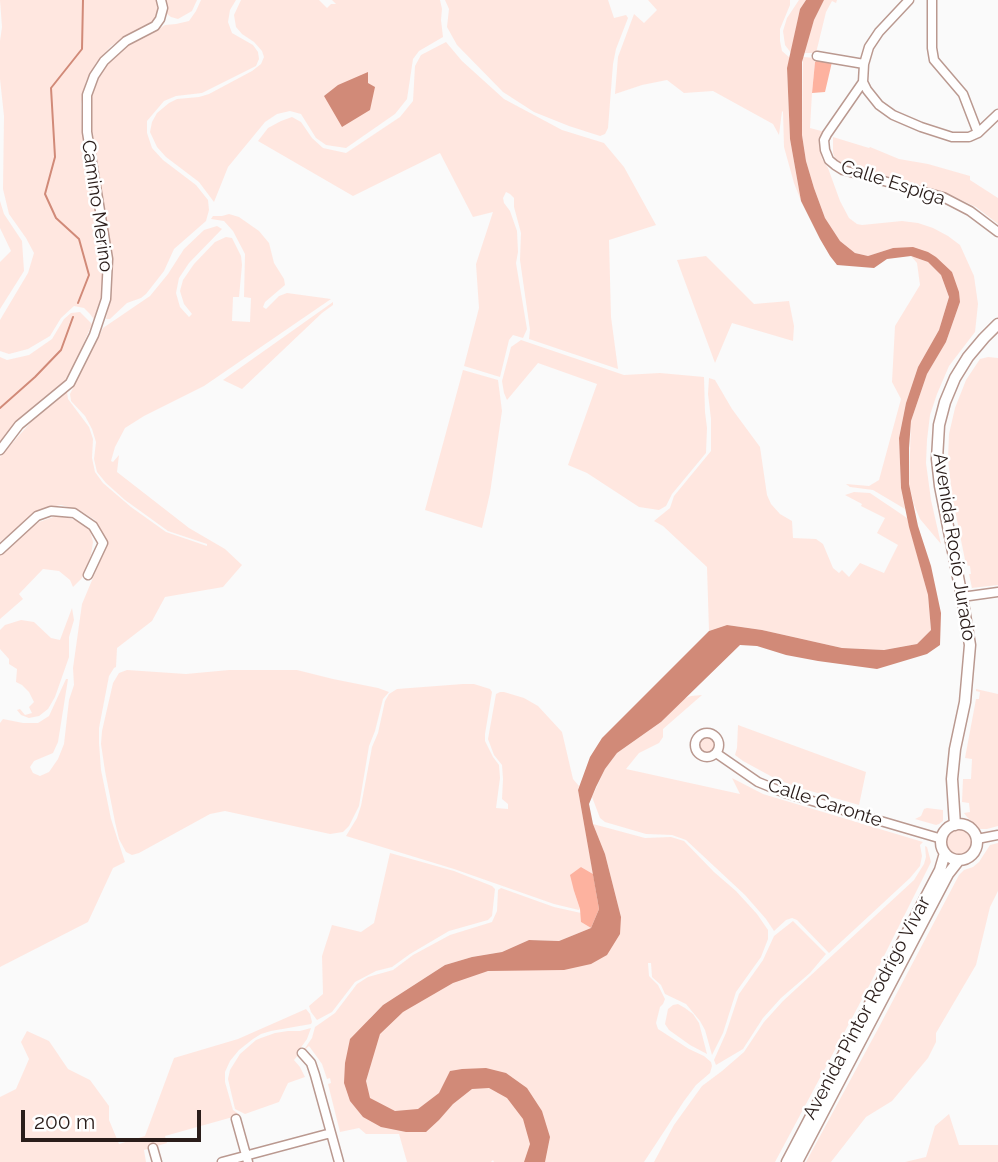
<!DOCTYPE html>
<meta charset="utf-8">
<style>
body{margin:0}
#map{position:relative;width:998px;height:1162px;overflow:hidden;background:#fafafa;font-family:Raleway,sans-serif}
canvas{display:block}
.scale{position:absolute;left:21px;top:1110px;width:180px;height:32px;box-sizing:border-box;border:4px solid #2a1d1a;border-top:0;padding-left:9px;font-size:21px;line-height:24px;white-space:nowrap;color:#2a1d1a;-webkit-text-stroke:5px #fff;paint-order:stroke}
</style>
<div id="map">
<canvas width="998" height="1162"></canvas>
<div class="scale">200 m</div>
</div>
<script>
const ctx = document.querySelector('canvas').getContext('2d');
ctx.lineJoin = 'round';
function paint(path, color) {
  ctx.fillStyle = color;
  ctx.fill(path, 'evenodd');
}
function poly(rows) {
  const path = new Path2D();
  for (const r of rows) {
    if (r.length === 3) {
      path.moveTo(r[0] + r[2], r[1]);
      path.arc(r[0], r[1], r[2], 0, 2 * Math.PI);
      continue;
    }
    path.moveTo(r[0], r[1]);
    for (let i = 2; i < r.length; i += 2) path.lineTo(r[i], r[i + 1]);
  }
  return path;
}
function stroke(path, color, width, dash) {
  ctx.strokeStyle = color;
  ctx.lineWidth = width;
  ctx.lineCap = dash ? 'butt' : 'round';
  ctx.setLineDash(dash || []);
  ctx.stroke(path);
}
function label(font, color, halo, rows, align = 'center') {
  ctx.font = font + ' Raleway,sans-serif';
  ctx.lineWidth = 5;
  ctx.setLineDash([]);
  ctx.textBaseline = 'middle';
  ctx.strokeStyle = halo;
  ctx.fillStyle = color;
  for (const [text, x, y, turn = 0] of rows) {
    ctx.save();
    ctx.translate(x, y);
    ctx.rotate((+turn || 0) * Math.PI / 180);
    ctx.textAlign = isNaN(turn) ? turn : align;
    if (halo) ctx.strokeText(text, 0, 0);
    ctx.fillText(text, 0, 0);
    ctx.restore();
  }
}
const green = poly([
 [0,0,156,0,159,10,155,20,111,46,96,63,86,81,81,104,82,132,103,250,105,283,102,303,96,322,90,314,84,308,74,306,61,318,50,336,28,349,9,354,0,351,0,320,28,273,34,253,26,238,9,214,3,189,4,116,0,79,0,41,2,27],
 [165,0,197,0,192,11,178,19,171,17,167,14],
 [201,0,236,0,230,10,228,22,232,33,253,45,258,52,259,59,256,66,202,93,176,96,164,101,147,121,147,133,152,148,163,160,196,185,208,200,209,210,206,221,174,249,164,271,146,294,141,298,127,303,110,319,106,319,112,285,111,264,91,141,89,117,91,96,101,74,115,54,136,40,153,33,165,25,176,24,189,21,196,11],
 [241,0,319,0,327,8,331,4,336,4,332,0,440,0,442,9,441,20,443,37,419,51,413,59,407,99,395,114,346,148,326,145,316,138,301,114,290,111,277,114,265,122,228,167,214,202,199,182,166,157,157,147,150,132,152,122,157,113,169,103,177,99,199,97,209,94,252,71,261,64,264,57,262,51,254,42,242,34,236,27,234,15],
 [445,0,608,0,614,18,626,15,628,18,616,49,613,64,608,128,605,134,600,136,569,126,534,112,503,92,457,45,447,27,449,9],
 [648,0,790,0,790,5,780,29,780,41,782,51,790,58,787,68,790,139,801,201,794,183,784,147,783,112,782,111,779,135,773,124,713,91,684,93,667,80,642,85,615,94,618,57,634,14,644,23,657,10],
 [799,0,806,0,800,9,791,53,785,45,783,31,787,18],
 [824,0,837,0,836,3,832,1,826,12,816,53,803,53,814,20],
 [446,42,462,61,504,99,562,130,604,143,624,167,656,225,609,240,611,317,618,369,529,339,530,330,520,260,521,233,514,207,514,198,510,194,506,192,503,198,504,203,510,211,517,231,518,252,516,263,527,329,523,338,513,335,509,340,500,377,464,366,479,308,476,264,493,212,473,217,440,153,353,196,258,141,268,128,281,121,292,117,301,122,312,138,323,148,346,153,400,117,413,101,415,66,421,55],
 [803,57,816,58,818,60,815,62,812,93,810,128,825,132,821,138,820,147,822,159,828,168,840,201,849,218,857,224,862,225,902,221,918,223,933,228,948,236,960,245,974,276,978,304,975,332,949,366,937,394,930,415,927,440,926,463,931,500,941,544,920,519,914,505,909,484,911,421,927,374,946,342,960,302,936,257,893,248,868,256,855,253,840,241,825,218,814,188,806,161,802,135],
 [833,137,869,148,870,147,899,159,928,164,970,176,970,180,998,198,998,224,976,207,946,193,841,163,835,158,833,153],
 [0,201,4,214,22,241,24,271,0,309,0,262,11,251,0,228],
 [229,214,239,217,259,231,269,243,274,263,284,279,285,285,265,302,263,307,266,309,279,296,287,293,331,299,204,386,144,416,125,428,115,447,111,461,113,462,119,455,117,472,189,528,225,549,242,565,223,587,165,597,152,621,117,648,116,667,114,668,109,676,99,728,99,743,101,770,111,819,125,862,113,868,88,922,0,967,0,723,3,719,23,723,38,723,49,716,66,679,68,679,58,742,53,753,34,761,30,767,33,773,40,776,49,772,58,759,64,744,69,700,74,685,73,668,82,604,106,547,104,537,95,520,79,510,61,505,39,510,0,542,0,457,31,422,67,392,68,399,89,427,93,439,92,458,95,472,103,483,131,507,166,532,207,546,207,544,168,531,125,500,106,483,97,472,94,459,96,442,92,429,85,416,71,401,70,394,103,328,150,296,168,274,184,249,204,230,217,226,222,229,189,263,179,278,176,293,180,307,189,317,192,314,184,304,180,291,183,280,194,264,215,242,226,237,232,238,241,256,242,265,239,297,233,297,232,321,250,322,251,298,244,297,245,254,233,231,224,221,211,219,213,216,222,216],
 [706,256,754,304,789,301,794,326,793,341,732,323,715,363,677,260],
 [911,256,928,262,941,275,949,297,939,330,918,367,906,403,899,438,901,488,905,509,873,490,850,487,846,484,869,486,879,480,901,399,892,382,895,326,920,285,917,263],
 [333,302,333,305,322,313,242,389,223,380],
 [80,312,92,324,69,377,61,387,0,445,0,357,7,360,29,355,52,339,64,319,71,313],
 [521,340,624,375,660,373,704,377,705,412,707,428,706,453,672,494,666,506,659,510,639,507,587,473,568,465,597,384,538,363,507,400,504,393,502,381,511,347],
 [988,357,998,358,998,585,972,588,969,574,971,574,970,566,966,565,952,495,948,459,949,434,955,408,966,380,980,359],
 [463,370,498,380,502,411,490,493,482,528,425,510],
 [709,378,715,380,732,409,760,447,767,495,771,504,780,514,792,521,793,538,816,539,823,544,833,568,839,573,842,570,849,577,860,563,884,573,898,545,877,533,885,518,861,506,862,504,845,495,854,492,870,493,907,518,928,595,931,630,917,644,884,650,842,648,762,630,727,625,709,631,707,567,663,526,654,521,670,508,674,496,711,451,711,419,708,394],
 [59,515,81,522,90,530,93,542,91,555,82,578,73,587,70,580,59,571,43,569,19,594,23,599,0,619,0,555,21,535,39,522],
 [72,608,74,620,69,637,69,657,55,697,48,709,39,716,29,718,21,715,17,710,20,709,25,715,32,713,29,707,34,702,29,692,22,685,16,682,17,669,9,664,9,659,0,649,0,630,5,625,21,620,34,622,51,638,60,640],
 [127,670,186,674,229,670,297,670,333,679,378,688,389,692,383,699,375,731,369,746,359,806,349,826,343,832,330,834,225,811,210,814,139,853,132,855,126,852,119,839,115,822,105,771,101,744,102,731,113,683,119,673],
 [463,684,474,684,490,689,492,692,485,734,485,741,493,757,499,765,500,778,496,808,508,809,508,804,502,799,503,779,502,765,494,755,488,739,496,694,500,692,504,692,524,698,538,706,562,732,573,779,579,786,578,790,593,874,581,867,574,891,580,909,579,910,554,904,454,869,346,836,357,818,361,806,372,747,378,733,385,701,389,694,397,689],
 [976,689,998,694,998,826,987,829,980,829,967,817,964,813,970,812,969,803,962,802,963,779,971,779,972,759,965,758,976,699,979,699,980,692,976,691],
 [702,695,663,729,663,737,659,743,639,753,626,769,740,794,732,778,763,794,923,842,920,845,922,856,920,866,910,878,829,953,797,920,792,918,786,920,774,931,766,919,745,895,686,840,672,835,646,834,605,822,600,818,592,797,605,769,617,753,661,722,683,699,691,696],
 [738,725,866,772,859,805,800,788,776,779,743,761,735,755,737,748],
 [707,744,9],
 [927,808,943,810,943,821,939,824,936,825,915,819,921,816,924,809],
 [593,824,645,838,671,837,684,841,714,872,736,891,757,914,768,930,768,939,761,957,736,992,723,1033,712,1055,705,1030,700,1021,686,1004,665,994,661,985,652,977,651,963,648,963,649,976,658,985,665,999,663,1004,660,1007,656,1023,658,1029,689,1049,704,1056,711,1062,712,1066,710,1073,696,1085,684,1101,644,1162,494,1162,493,1160,491,1162,407,1162,399,1134,366,1134,359,1128,340,1132,328,1084,331,1083,330,1078,327,1079,322,1064,309,1046,303,1051,312,1038,315,1027,335,1013,357,984,368,977,393,970,413,955,450,935,492,922,497,911,498,890,501,888,554,907,581,913,581,922,591,928,559,941,529,940,502,952,472,957,445,965,383,1005,369,1019,457,968,511,970,621,917,605,854],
 [958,842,13],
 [998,843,998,891,990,907,976,965,936,1033,936,1042,928,1058,892,1101,866,1117,831,1162,806,1162,879,1027,959,875,964,870,973,867,979,862,990,845],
 [925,846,927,847,931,862,868,988,775,1162,654,1162,674,1125,702,1086,722,1071,744,1052,764,1022,783,1001,914,880,924,864,926,857],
 [390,853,454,871,492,886,495,889,492,916,488,920,449,931,410,954,392,967,376,971,355,982,332,1012,317,1020,311,1012,309,1006,323,994,322,956,332,925,361,932,374,923],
 [793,921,826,954,810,973,781,998,763,1018,743,1049,716,1065,714,1060,726,1033,739,994,763,960,774,936],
 [678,1004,685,1008,693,1014,699,1023,707,1054,690,1045,669,1030,665,1024,668,1009,673,1005],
 [306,1009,310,1014,312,1022,311,1024,271,1031,261,1034,253,1039,239,1050,230,1061,225,1072,225,1082,233,1110,240,1115,165,1136,167,1143,144,1150,146,1162,0,1162,0,1097,16,1089,29,1059,21,1042,27,1031,49,1041,68,1069,90,1080,109,1106,109,1120,119,1144,145,1136,174,1058,238,1039],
 [311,1028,307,1039,302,1046,299,1051,299,1054,294,1060,300,1067,305,1077,288,1083,279,1102,245,1114,235,1109,228,1079,230,1070,240,1054,256,1040,261,1038,275,1033,288,1031,300,1031],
 [949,1114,959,1145,998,1145,998,1162,905,1162,926,1157,935,1126]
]);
const forest = poly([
 [818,60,832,62,825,92,812,93,815,62],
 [581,867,593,874,599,909,591,928,581,922,580,909,574,891,570,875]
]);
const water = poly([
 [806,0,824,0,814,20,802,62,802,135,806,161,814,188,825,218,840,241,855,253,868,256,893,248,913,247,928,252,936,257,952,272,959,292,960,302,946,342,927,374,911,421,909,448,909,484,918,526,931,566,941,613,940,645,927,654,877,669,818,661,786,655,757,646,740,645,661,722,617,753,605,769,596,787,589,804,593,824,605,854,621,917,620,934,607,955,591,964,564,970,488,971,453,983,403,1012,380,1034,366,1081,370,1098,395,1111,418,1109,439,1093,450,1071,462,1069,486,1068,506,1073,527,1088,542,1111,550,1137,545,1162,524,1162,530,1144,523,1119,507,1098,489,1088,472,1089,453,1104,439,1120,426,1132,406,1132,381,1127,363,1117,350,1101,344,1083,345,1063,350,1039,383,1005,445,965,472,957,502,952,529,940,559,941,591,928,599,909,578,790,590,757,602,738,709,631,727,625,762,630,842,648,884,650,917,644,931,630,928,595,909,527,901,488,899,438,906,403,918,367,939,330,949,297,941,275,928,262,911,256,887,259,874,268,837,265,830,256,820,239,801,201,790,139,787,68,800,9],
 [368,72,368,83,375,87,370,110,342,127,324,96,338,85]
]);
const stream = poly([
 [78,303,89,275,79,239,56,218,45,194,55,157,51,88,82,49,83,0],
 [0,408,35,377,61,350,73,317]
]);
const minor = poly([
 [909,0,879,32,869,47,864,64,863,82,867,90,879,105,893,115,921,127,952,137,969,137,978,133,998,114],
 [932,0,932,48,934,60,963,94,978,133],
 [817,56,864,64],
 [863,82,827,134,824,140,825,150,829,160,835,165,843,170,943,197,970,211,998,232],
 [0,450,19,425,70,383,94,335,106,299,108,259,87,132,87,95,94,76,104,61,126,41,155,26,160,19,163,8,161,0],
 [0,550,37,516,51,511,74,513,93,526,103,543,88,575],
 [962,597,998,592],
 [707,745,12],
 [716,753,758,782,785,793,942,839],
 [977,839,998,835],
 [302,1053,311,1063,315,1075,339,1162],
 [236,1119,248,1162],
 [153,1148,157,1162],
 [222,1162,331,1133]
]);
const major = poly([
 [959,842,18],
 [955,825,952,779,955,749,965,702,970,645,962,597,940,486,937,459,939,425,945,402,955,378,968,357,984,338,998,324],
 [787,1162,940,870,945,853],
 [797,1162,948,874,959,860]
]);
const streetNames = [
 ["Calle Espiga",893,183,18],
 ["Camino Merino",97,206,82],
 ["Avenida Rocío Jurado",954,547,81],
 ["Calle Caronte",825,803,18],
 ["Avenida Pintor Rodrigo Vivar",867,1008,-62]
];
paint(green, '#ffe7e0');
paint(forest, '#fdb29f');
paint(water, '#d18a78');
stroke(stream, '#d18a78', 2);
stroke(minor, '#ba9990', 11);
stroke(major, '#ba9990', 13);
stroke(minor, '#fff', 8);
stroke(major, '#fff', 10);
label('19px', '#2a1d1a', '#fff', streetNames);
</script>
